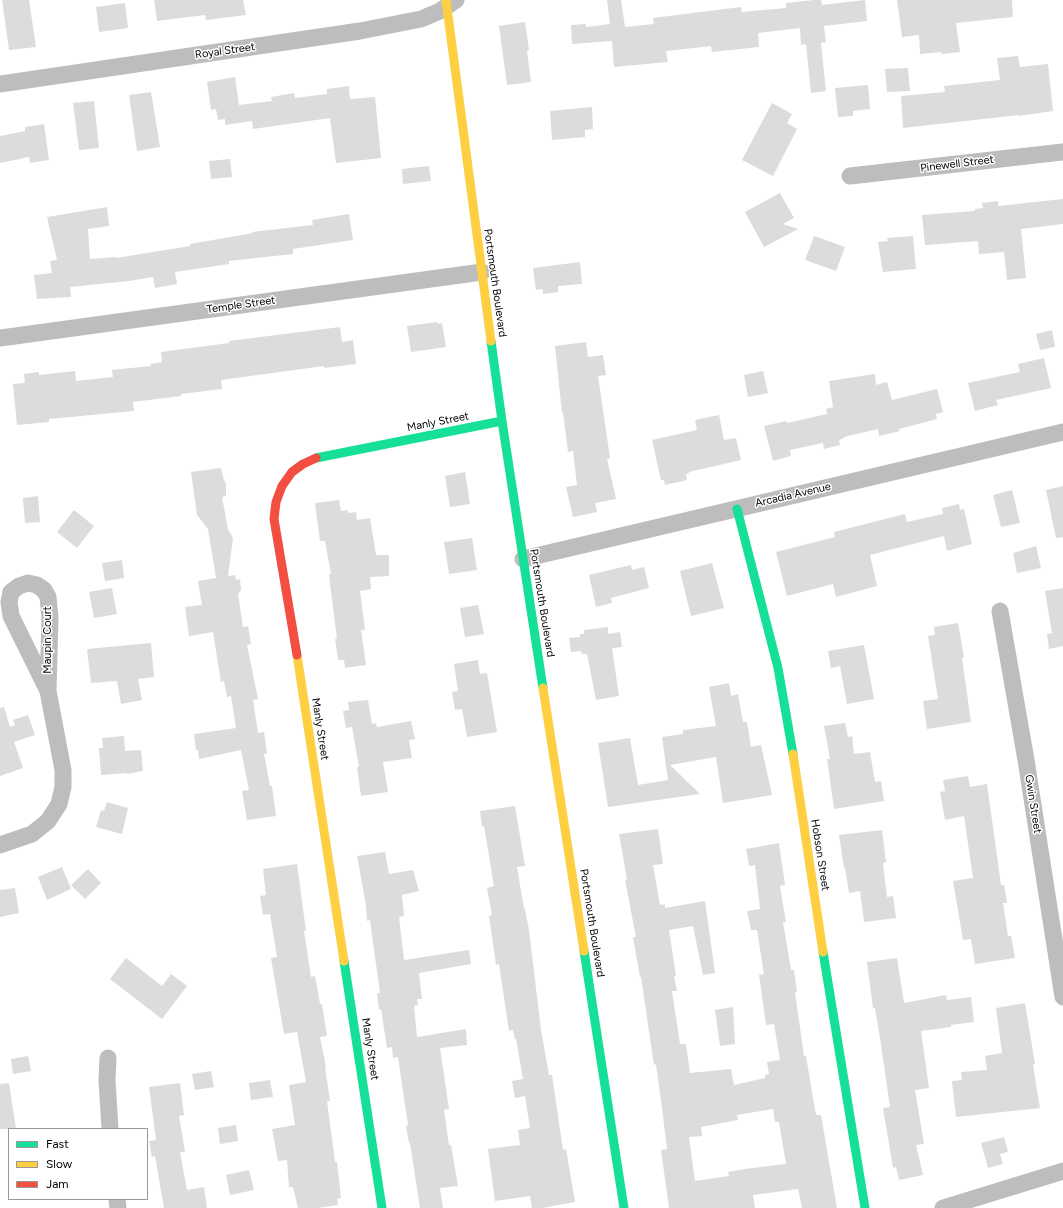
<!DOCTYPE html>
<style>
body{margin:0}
#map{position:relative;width:1063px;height:1208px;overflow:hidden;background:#fff;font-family:Figtree,sans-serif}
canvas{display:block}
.legend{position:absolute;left:8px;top:1128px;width:140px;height:72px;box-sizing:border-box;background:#fff;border:1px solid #999;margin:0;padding:5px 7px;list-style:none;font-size:12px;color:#000}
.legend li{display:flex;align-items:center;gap:8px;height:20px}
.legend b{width:20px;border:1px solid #999}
</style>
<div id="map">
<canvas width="1063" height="1208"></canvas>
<ul class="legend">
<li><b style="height:5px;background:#16e098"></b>Fast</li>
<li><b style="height:5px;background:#ffcf43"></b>Slow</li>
<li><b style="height:5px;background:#f24e42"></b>Jam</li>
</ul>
</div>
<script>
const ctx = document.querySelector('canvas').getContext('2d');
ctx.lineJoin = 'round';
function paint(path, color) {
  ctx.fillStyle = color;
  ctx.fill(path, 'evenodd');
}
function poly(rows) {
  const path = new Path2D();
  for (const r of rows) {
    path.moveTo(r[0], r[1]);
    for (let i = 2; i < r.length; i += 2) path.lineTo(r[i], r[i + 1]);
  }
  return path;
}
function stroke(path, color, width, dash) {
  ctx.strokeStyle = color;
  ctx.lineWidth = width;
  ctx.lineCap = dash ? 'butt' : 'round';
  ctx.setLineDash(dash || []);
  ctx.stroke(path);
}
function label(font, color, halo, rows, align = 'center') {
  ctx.font = font + ' Figtree,sans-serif';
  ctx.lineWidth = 3;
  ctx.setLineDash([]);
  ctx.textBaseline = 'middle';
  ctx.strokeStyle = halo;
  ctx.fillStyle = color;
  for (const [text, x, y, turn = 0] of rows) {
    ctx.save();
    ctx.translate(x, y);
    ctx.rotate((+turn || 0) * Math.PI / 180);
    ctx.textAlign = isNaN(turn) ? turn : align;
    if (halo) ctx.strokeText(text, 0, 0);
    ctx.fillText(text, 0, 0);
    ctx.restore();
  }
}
const building = poly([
 [2,0,29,0,36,47,9,50],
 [154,0,243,0,246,15,206,20,205,15,157,21],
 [607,0,621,0,625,27,654,24,653,18,741,7,742,12,786,8,786,3,814,0,821,0,822,5,865,0,867,21,824,26,826,42,821,43,826,91,811,93,806,44,801,45,800,28,758,33,759,47,712,52,711,46,666,51,668,62,614,67,612,41,572,44,571,25,586,24,586,27,610,24],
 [897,0,1012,0,1013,17,956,23,960,52,941,54,941,52,920,54,919,35,902,37],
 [125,3,128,28,99,32,96,7],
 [525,22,529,50,527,51,531,82,507,85,499,26],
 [1018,56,1020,67,1048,64,1053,111,1019,116,1019,115,903,128,901,96,945,92,944,86,1000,80,997,58],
 [908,68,910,91,887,92,885,69],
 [235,77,239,105,272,101,271,97,294,93,295,98,327,94,327,89,349,86,350,99,375,97,381,158,336,163,330,118,253,129,252,121,225,125,225,119,218,120,216,109,211,110,207,82],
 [868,85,870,109,853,111,853,116,838,117,835,88],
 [151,92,160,147,137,151,129,95],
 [94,101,99,148,79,150,73,103],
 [772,103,792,114,787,123,797,129,773,176,742,160],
 [592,107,593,129,585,130,585,137,552,140,550,111],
 [44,124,49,160,30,163,29,157,0,163,0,136,25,131,25,127],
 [230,159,232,177,211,179,209,161],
 [429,166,431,181,403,184,402,169],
 [780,193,794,218,783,224,798,229,764,247,745,212],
 [1063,199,1063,224,1021,229,1026,278,1007,280,1004,252,979,254,978,241,925,245,922,215,975,211,975,209,983,208,982,203,998,201,998,206],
 [107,207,109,226,88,229,90,259,116,257,116,258,190,246,190,244,253,233,252,232,313,225,312,220,349,214,353,240,293,249,293,254,229,261,229,264,175,272,177,284,155,288,153,277,129,281,70,287,71,297,37,299,34,275,52,273,50,261,57,260,47,217],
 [814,236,845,247,836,271,805,260],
 [913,236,916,269,883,272,878,242,888,241,887,238],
 [580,262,582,284,558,286,558,292,543,294,543,289,536,290,533,268],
 [437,322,438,324,442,323,446,347,411,352,407,326],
 [340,327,342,342,353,340,356,364,324,368,324,366,221,380,222,389,181,394,181,396,133,402,134,411,49,419,49,422,17,425,13,384,25,383,24,374,39,372,39,375,75,371,76,381,113,377,112,370,151,366,150,364,162,362,161,352,229,343,229,341],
 [1052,330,1055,347,1040,350,1036,334],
 [586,342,588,357,603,355,606,375,598,376,610,458,607,459,616,499,595,503,597,512,573,517,566,487,577,485,573,451,568,452,563,413,562,413,555,346],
 [1044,358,1051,388,996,400,998,405,975,411,968,383,1020,372,1018,364],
 [763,371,768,393,748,397,744,375],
 [875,374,876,385,887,382,892,400,937,389,943,412,936,414,937,419,899,429,900,431,879,436,878,429,844,437,844,438,839,440,840,445,824,449,823,443,790,450,791,456,773,461,764,426,786,421,787,423,827,414,826,409,833,407,829,381],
 [719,415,724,440,736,438,741,460,689,472,689,473,686,474,687,480,665,485,664,480,661,480,652,440,697,430,695,420],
 [221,468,223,477,226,484,226,496,222,497,228,529,233,538,228,576,235,575,236,580,240,579,241,590,238,594,243,627,248,626,251,644,247,645,258,699,253,700,258,733,264,732,267,753,264,754,270,786,272,786,276,816,247,820,242,791,249,790,241,750,199,759,198,750,196,750,194,734,236,728,231,696,227,697,224,681,221,682,213,632,189,636,185,607,202,605,198,581,216,578,208,529,197,515,191,472],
 [465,472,470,504,450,507,445,476],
 [1063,486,1063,537,1056,538,1046,490],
 [1012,490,1020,523,1001,527,993,495],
 [38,496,40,522,25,523,23,498],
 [339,500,341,511,348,510,348,513,356,512,357,520,370,518,376,555,389,555,389,576,370,577,371,589,360,591,365,630,361,630,366,665,345,668,344,660,338,660,335,639,337,639,330,584,329,574,331,574,325,541,320,541,315,503],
 [959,504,960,510,964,509,972,544,947,551,944,536,870,555,877,586,836,597,833,584,787,596,776,552,835,537,834,532,905,514,907,522,943,514,942,508],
 [74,510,94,526,77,548,57,532],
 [472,538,477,570,449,574,444,542],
 [1036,546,1041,568,1017,573,1013,553],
 [122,560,124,578,105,581,102,563],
 [712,563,724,608,691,616,680,571],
 [631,565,632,570,644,567,649,588,611,598,612,603,596,607,589,575],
 [112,588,117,614,94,618,89,592],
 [1063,588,1063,646,1049,649,1047,634,1052,633,1045,591],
 [478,605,484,634,465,637,460,608],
 [958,623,964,657,962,658,971,722,927,729,923,701,938,699,928,636,935,635,934,627],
 [608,627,608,634,620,632,622,647,612,648,619,696,596,700,587,654,582,654,581,651,571,652,569,638,580,637,580,634,584,634,584,630],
 [151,643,154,677,138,679,142,700,121,704,117,681,91,683,87,649],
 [864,645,874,699,847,704,840,666,831,668,828,651],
 [478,660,480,674,487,673,497,732,467,737,462,709,455,710,452,692,458,691,454,664],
 [729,683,731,696,738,694,743,722,747,722,751,747,761,745,772,795,723,803,716,757,670,765,700,794,608,807,598,743,630,738,638,785,668,780,662,737,683,734,683,730,716,726,709,687],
 [368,700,372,724,376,723,377,727,411,721,415,739,409,740,412,758,383,762,388,792,361,796,357,767,359,767,352,727,346,728,343,711,349,710,348,702],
 [4,707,10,727,15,725,13,720,28,715,35,735,14,742,23,768,0,776,0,708],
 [845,723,848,737,852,736,854,754,870,752,875,782,881,781,884,801,834,809,827,759,830,759,824,726],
 [124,736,125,751,141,750,143,771,127,774,127,773,101,775,99,748,103,748,102,738],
 [968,776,970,787,987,784,1001,885,1004,885,1007,903,1003,903,1008,936,1011,936,1015,958,975,964,971,939,963,940,953,881,973,878,964,816,945,820,940,792,945,791,943,780],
 [107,802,128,808,122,834,96,827,101,810,104,811],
 [515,806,525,866,517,867,524,909,525,909,529,930,541,1030,549,1075,552,1075,563,1150,566,1149,575,1202,542,1208,532,1208,530,1196,495,1201,488,1149,520,1145,518,1130,530,1128,525,1096,515,1098,512,1081,523,1079,516,1039,515,1039,513,1030,509,1031,499,964,496,965,489,916,492,915,487,888,494,886,484,826,482,827,480,811],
 [658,829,663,864,653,865,660,905,665,904,665,908,705,901,715,973,703,975,693,926,669,930,676,976,674,976,677,991,672,991,680,1044,686,1044,690,1073,731,1069,734,1085,765,1078,765,1075,769,1074,767,1062,780,1060,774,1024,766,1025,759,975,764,974,757,930,751,930,747,911,760,909,755,865,749,866,746,849,779,843,785,885,780,886,786,922,783,922,791,970,794,970,797,992,795,992,804,1056,806,1056,816,1115,821,1115,837,1208,802,1208,798,1189,753,1195,755,1208,669,1208,661,1150,667,1149,663,1116,656,1064,654,1065,641,977,640,977,633,937,636,937,625,880,627,879,619,834],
 [773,1109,775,1122,779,1122,786,1164,744,1169,728,1172,729,1176,695,1181,689,1137,702,1136,701,1127,738,1120,737,1115],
 [882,830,886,862,883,863,887,897,893,896,896,918,864,922,860,891,849,893,845,868,844,868,839,835],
 [385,852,389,874,413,870,419,891,402,895,404,916,399,917,404,960,469,950,471,964,419,973,422,999,417,999,418,1005,414,1006,417,1037,466,1029,467,1045,440,1048,449,1109,444,1110,449,1145,451,1145,458,1186,440,1188,443,1208,420,1208,410,1143,409,1143,406,1126,408,1125,398,1057,393,1058,392,1047,387,1048,381,1009,379,1010,377,993,380,993,376,964,370,920,367,921,366,905,357,856],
 [297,864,306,931,304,931,311,977,315,976,320,1004,322,1004,327,1036,320,1037,326,1067,325,1067,330,1101,327,1101,335,1162,337,1162,341,1198,337,1199,338,1205,317,1208,298,1208,293,1187,289,1187,287,1160,278,1161,272,1129,295,1125,289,1085,306,1082,297,1032,284,1034,271,958,277,957,270,914,263,915,260,896,266,895,263,869],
 [62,867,71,889,47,900,38,877],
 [88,869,101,883,85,899,71,885],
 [15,888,19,913,0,917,0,890],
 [126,958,162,986,171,974,187,986,162,1019,110,979],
 [897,958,904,1003,946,995,947,1000,971,997,974,1022,951,1025,951,1027,921,1031,929,1088,915,1090,924,1144,916,1145,923,1175,899,1180,896,1167,893,1168,883,1108,890,1107,880,1038,875,1008,873,1008,867,962],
 [1025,1003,1035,1064,1033,1065,1040,1108,956,1117,952,1081,962,1080,961,1072,987,1070,985,1056,1002,1053,996,1008],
 [733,1007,735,1044,720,1046,715,1010],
 [28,1056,31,1071,13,1074,11,1059],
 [211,1071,214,1087,195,1090,192,1074],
 [270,1080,273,1097,251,1100,249,1083],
 [9,1083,16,1129,0,1129,0,1084],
 [180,1083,184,1115,179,1116,185,1152,180,1152,187,1190,204,1187,207,1208,164,1208,155,1156,152,1157,149,1141,156,1140,149,1087],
 [236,1125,238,1141,220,1144,218,1128],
 [1004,1137,1008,1152,1000,1154,1003,1164,988,1168,981,1143],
 [249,1170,254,1190,230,1195,226,1175]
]);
const street = poly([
 [0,84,360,31,421,19,440,11,456,0],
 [850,176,1063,152],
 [0,338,482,272],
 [523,559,1063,432],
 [1000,611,1026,760,1063,997],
 [0,845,32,834,48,821,59,804,63,787,63,770,48,691,50,618,48,597,44,590,37,585,28,583,19,586,11,592,9,602,11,616,48,691],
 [108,1058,107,1080,110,1129],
 [117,1199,118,1208],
 [943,1208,1063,1171]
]);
const fast = poly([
 [491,341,502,421,543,688],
 [316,458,502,421],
 [737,509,778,668,793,754],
 [584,951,624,1208],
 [823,952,865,1208],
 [344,961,382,1208]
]);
const slow = poly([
 [446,0,491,341],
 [297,655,344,961],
 [543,688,584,951],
 [793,754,823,952]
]);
const jam = poly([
 [297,655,274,519,276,502,282,486,292,472,303,464,316,458]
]);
const streetNames = [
 ["Royal Street",225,51,-8],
 ["Pinewell Street",957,164,-7],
 ["Portsmouth Boulevard",495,283,82],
 ["Temple Street",241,305,-8],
 ["Manly Street",438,422,-11],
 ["Arcadia Avenue",793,495,-13],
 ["Portsmouth Boulevard",542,603,81],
 ["Maupin Court",48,640,-90],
 ["Manly Street",320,729,81],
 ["Gwin Street",1033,804,81],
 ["Hobson Street",820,855,81],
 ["Portsmouth Boulevard",592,923,81],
 ["Manly Street",370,1049,81]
];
paint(building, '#dcdcdc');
stroke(street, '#bdbdbd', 17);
stroke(fast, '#16e098', 9);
stroke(slow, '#ffcf43', 9);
stroke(jam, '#f24e42', 9);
label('11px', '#000', '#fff', streetNames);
</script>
